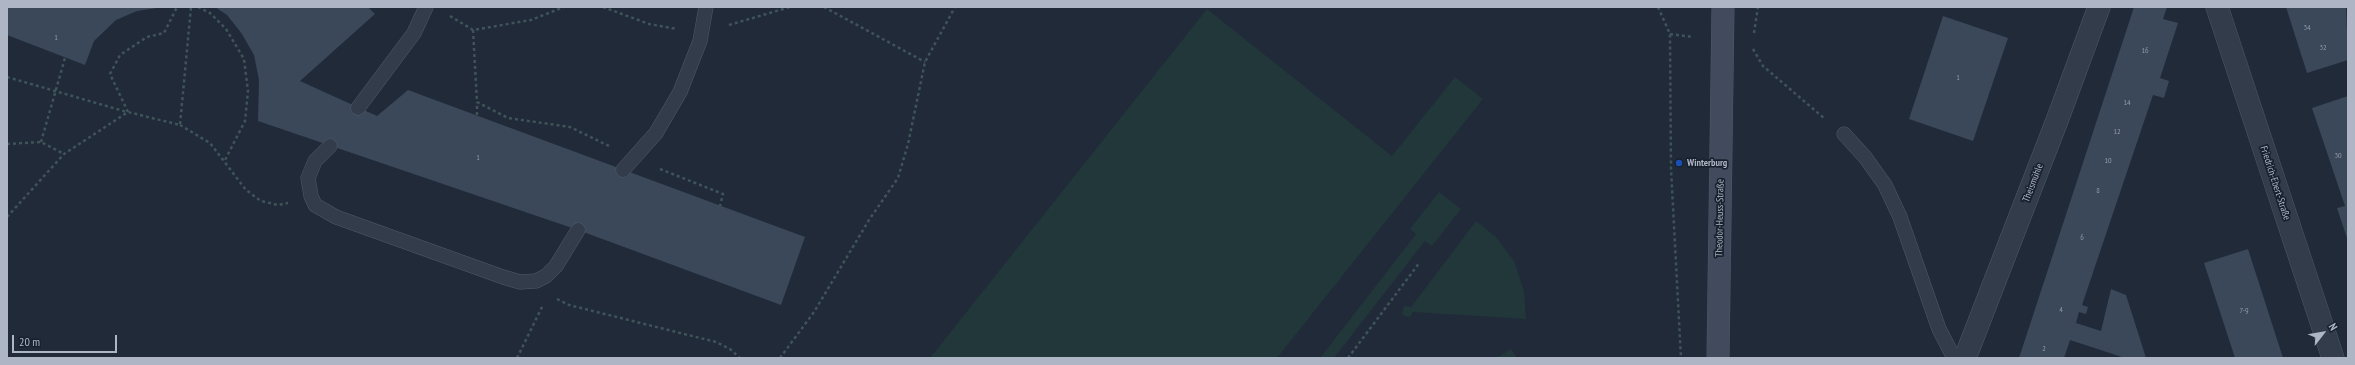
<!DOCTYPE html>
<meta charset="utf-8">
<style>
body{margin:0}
#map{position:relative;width:2355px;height:365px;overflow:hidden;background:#202a39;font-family:"PT Sans Narrow",sans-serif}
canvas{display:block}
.frame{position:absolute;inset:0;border:8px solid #aeb6c6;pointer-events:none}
.north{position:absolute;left:2303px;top:313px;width:40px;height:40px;-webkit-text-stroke:3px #19212e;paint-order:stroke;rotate:59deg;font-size:11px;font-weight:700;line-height:16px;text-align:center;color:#aeb6c6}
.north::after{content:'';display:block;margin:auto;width:14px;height:18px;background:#aeb6c6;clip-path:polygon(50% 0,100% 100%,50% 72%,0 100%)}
.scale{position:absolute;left:12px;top:335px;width:105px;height:18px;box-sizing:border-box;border:2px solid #aeb6c6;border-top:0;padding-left:5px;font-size:12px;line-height:14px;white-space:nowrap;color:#aeb6c6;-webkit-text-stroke:3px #19212e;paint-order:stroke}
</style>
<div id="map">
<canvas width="2355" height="365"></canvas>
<div class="frame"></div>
<div class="north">N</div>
<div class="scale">20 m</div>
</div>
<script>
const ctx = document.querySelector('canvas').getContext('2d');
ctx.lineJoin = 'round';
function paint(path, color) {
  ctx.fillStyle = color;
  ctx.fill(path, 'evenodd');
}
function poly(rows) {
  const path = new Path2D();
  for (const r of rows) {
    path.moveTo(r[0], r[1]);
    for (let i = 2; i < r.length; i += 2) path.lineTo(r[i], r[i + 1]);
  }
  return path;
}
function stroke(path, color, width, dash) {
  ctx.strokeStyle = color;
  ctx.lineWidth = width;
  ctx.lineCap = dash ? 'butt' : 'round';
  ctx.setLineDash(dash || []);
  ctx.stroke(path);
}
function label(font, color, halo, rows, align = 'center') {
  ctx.font = font + ' "PT Sans Narrow",sans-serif';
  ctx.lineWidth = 3.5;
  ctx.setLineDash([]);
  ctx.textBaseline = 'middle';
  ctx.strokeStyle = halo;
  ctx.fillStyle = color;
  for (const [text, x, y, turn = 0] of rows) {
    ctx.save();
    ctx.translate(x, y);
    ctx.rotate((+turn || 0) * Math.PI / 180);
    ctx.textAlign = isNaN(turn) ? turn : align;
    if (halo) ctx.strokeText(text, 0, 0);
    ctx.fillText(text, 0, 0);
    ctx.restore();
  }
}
const green = poly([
 [1207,9,1392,156,1455,77,1483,99,1277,358,930,358],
 [1439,192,1461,209,1432,246,1425,241,1334,358,1320,358,1416,234,1410,229],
 [1476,221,1496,237,1514,261,1524,291,1526,319,1413,312,1410,317,1404,316,1402,313,1403,308,1405,306,1411,307],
 [1511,349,1517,358,1496,358]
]);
const building = poly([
 [7,7,157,7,157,8,137,11,116,20,94,41,85,65,7,35],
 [215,7,368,7,375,14,300,81,377,116,408,90,805,237,781,305,578,230,258,121,259,80,254,55,242,34,227,15],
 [2134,7,2167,7,2163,19,2178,23,2160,78,2169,81,2164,98,2153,95,2082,305,2088,307,2086,314,2079,312,2076,323,2101,331,2111,289,2126,295,2146,358,2125,358,2070,340,2064,358,2019,358],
 [2286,7,2346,7,2348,60,2307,73],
 [1943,16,2008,38,1973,141,1909,119],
 [2348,96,2348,241,2337,208,2345,206,2312,108],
 [2248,249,2283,358,2235,358,2204,263]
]);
const path = poly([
 [198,7,210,13,226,29,244,59,248,91,245,121,224,162],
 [603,7,649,24,677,29],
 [824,7,925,62],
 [1658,7,1670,34,1671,169,1681,358],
 [450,16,473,30,531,20,564,7],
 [729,25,790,7],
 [473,30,477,102,508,118,570,127,609,146],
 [1754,33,1758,7],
 [1670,34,1693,37],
 [1753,49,1763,66,1825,119],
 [7,77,127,112],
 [128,112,110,74,120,55,147,37,164,33,177,7],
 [477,115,477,102],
 [180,125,210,143,246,190,261,201,278,205,288,203],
 [41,142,65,58],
 [7,144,41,142,64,154],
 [660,169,723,194,720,206],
 [7,217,64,154,128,112,180,125,191,7],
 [557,299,569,305,716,342,730,349,740,358],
 [517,358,543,305],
 [780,358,814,312,869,220,898,178,908,144,925,62,955,7],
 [1348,358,1420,262]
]);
const lane = poly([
 [358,108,414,33,426,7],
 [1844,134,1865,157,1885,185,1900,217,1939,329,1954,358],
 [330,146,315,161,308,178,311,196,315,205,336,217,503,277,520,282,536,281,546,276,556,266,578,230],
 [623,170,656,133,680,92,700,41,706,7]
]);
const street = poly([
 [2217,7,2333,358],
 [1965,358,2058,118,2099,7]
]);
const secondary = poly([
 [1718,358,1723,7]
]);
const markers = [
 [1679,163,4,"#1a4fb4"]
];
const numberNames = [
 ["34",2307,28],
 ["1",56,38],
 ["32",2323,48],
 ["16",2145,51],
 ["1",1958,78],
 ["14",2127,103],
 ["12",2117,132],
 ["30",2338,156],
 ["1",478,158],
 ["10",2108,161],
 ["8",2098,191],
 ["6",2082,238],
 ["4",2061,310],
 ["7-9",2244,311],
 ["2",2044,349]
];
const poiNames = [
 ["Winterburg",1687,163]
];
const streetNames = [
 ["Theismühle",2033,183,-69],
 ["Friedrich-Ebert-Straße",2275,183,72],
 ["Theodor-Heuss-Straße",1720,218,-89]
];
paint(green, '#22373a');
paint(building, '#3b4859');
stroke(lane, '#515967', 15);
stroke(street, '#515967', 23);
stroke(secondary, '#515967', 23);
stroke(path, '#3f5458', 2.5, [3, 3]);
stroke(lane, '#333c4a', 14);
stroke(street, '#333c4a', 22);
stroke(secondary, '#414b5d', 22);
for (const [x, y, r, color] of markers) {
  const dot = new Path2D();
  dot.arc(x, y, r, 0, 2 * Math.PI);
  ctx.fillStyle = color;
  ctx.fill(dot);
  stroke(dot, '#19212e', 1.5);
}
label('8px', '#919aab', null, numberNames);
label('bold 10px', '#aeb6c6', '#19212e', poiNames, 'left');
label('10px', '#aeb6c6', '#19212e', streetNames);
</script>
